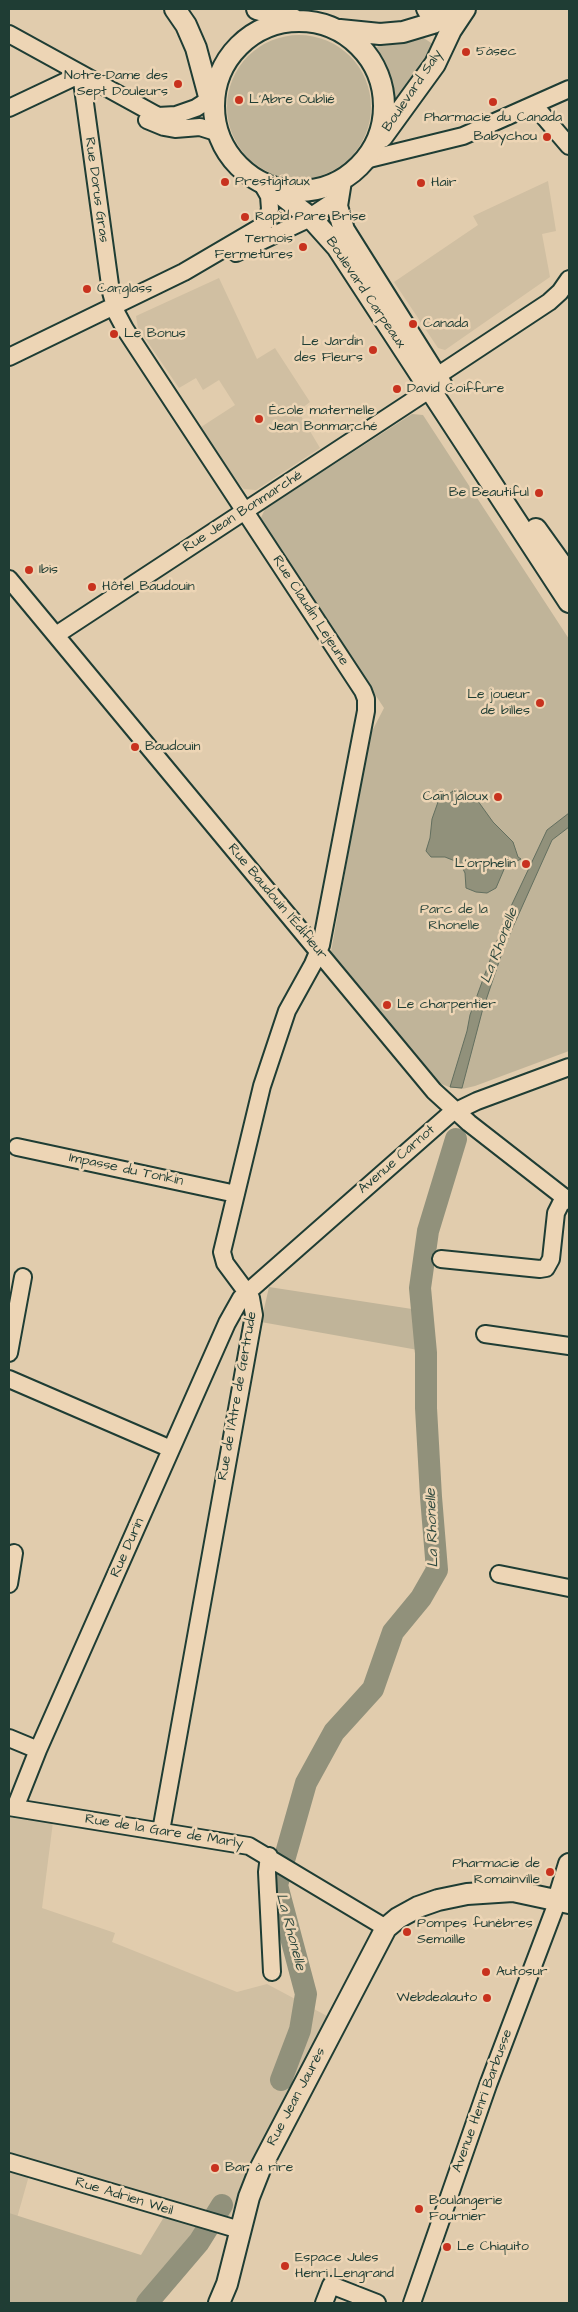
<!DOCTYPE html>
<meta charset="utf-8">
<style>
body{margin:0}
#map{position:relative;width:578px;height:2312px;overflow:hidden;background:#e1ccad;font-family:"Architects Daughter",sans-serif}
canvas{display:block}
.frame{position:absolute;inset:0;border:10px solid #1f3d34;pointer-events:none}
</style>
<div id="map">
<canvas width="578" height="2312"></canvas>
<div class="frame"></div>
</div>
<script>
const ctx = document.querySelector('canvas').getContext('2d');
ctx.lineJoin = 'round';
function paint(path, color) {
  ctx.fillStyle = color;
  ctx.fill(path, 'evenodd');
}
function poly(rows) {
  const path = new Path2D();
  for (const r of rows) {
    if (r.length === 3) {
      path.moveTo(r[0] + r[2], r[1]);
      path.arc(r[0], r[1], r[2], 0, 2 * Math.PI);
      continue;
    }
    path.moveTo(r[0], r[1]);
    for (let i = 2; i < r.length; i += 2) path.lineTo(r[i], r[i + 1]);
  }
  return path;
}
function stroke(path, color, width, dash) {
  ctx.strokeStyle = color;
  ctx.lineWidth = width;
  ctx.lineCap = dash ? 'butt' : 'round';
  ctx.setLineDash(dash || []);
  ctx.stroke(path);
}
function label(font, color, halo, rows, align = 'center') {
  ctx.font = font + ' "Architects Daughter",sans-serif';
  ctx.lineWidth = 5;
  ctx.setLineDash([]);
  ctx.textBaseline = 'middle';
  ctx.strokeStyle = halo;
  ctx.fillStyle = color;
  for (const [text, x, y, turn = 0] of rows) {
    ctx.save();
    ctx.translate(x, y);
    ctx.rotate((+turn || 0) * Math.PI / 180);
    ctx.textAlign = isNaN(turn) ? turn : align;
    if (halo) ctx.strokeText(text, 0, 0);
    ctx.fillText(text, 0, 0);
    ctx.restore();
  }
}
const built = poly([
 [548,181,556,231,542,234,550,277,445,350,438,348,394,282,478,225,473,216],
 [219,278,257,359,275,348,310,402,298,411,320,448,256,490,244,489,238,483,201,427,235,405,219,380,203,390,196,378,179,388,138,328,136,316],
 [9,1816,53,1822,42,1908,115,1933,112,1942,237,1992,267,1984,327,2016,228,2220,32,2165,9,2246]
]);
const green = poly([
 [299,107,72],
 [422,37,436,46,398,99,393,98,385,68,375,48,379,46,401,44],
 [412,414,423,415,569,639,569,1051,475,1086,462,1089,449,1087,439,1083,331,952,369,737,384,708,260,520,265,509],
 [269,1287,412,1309,418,1350,261,1322],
 [9,2213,141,2255,164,2217,200,2228,138,2303,9,2303]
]);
const water = poly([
 [453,791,465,791,475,797,493,822,513,842,518,857,521,859,505,867,496,888,487,893,476,892,466,888,465,873,460,863,445,857,431,857,426,851,430,838,432,819,438,802,453,791],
 [569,813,569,827,552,840,504,947,482,1012,462,1088,450,1087,467,1031,470,1015,505,919,547,830,569,813]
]);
const river = poly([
 [281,2080,300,2030,306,1994,277,1885,306,1783,334,1732,373,1689,393,1632,421,1598,437,1570,431,1497,426,1408,426,1353,420,1288,428,1231,456,1139],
 [147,2303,199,2242,222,2205]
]);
const minor = poly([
 [425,9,433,23],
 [9,34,158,116,176,115,196,108,210,99,215,91],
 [534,105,569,146],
 [9,108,81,74,111,292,117,314,125,329,363,691,366,699,366,711,321,945,313,964,287,1011,262,1086,222,1252,225,1263,251,1298,254,1315,161,1831],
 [147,120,164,127,175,129,200,127,219,133],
 [365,160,463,136,569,89],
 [236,253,304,221,337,199],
 [9,357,184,272,259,228,267,220,270,209,269,196,261,182],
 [9,579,434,1091,469,1123,569,1201],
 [56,635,429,390,437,376,549,302,560,292,569,279],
 [17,1147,236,1194],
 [441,1259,540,1269,546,1268,551,1259,556,1213,564,1197],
 [485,1334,569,1346],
 [9,1353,23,1277],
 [9,1379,171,1449],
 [499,1574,569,1588],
 [9,1584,14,1553],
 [9,1738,38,1750],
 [9,1807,249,1846,386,1928],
 [15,1808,38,1750,227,1323,241,1298,450,1114,477,1101,569,1067],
 [269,1856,267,1872,272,1972],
 [9,2162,240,2230],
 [324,2303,331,2285,377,2303],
 [412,2303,488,2085,558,1900]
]);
const major = poly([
 [175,9,186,25,196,48,211,104],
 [257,9,293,19],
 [299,106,85],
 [340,30,380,34,403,32,433,23,451,9],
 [382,137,435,64,451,30,465,9],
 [341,181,337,206,344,230,441,384],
 [274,189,311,218,337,247,569,602],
 [536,529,569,575],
 [558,1900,569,1864],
 [219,2303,227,2284,249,2197,260,2169,386,1928,398,1918,418,1907,438,1900,467,1894,513,1891,569,1903]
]);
const markers = [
 [466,52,5,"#c8321e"],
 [178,84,5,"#c8321e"],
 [239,100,5,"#c8321e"],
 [493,102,5,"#c8321e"],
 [547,137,5,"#c8321e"],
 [225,182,5,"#c8321e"],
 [421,183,5,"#c8321e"],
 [245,217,5,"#c8321e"],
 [303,247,5,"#c8321e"],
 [87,289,5,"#c8321e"],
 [413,324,5,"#c8321e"],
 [114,334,5,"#c8321e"],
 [373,350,5,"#c8321e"],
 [397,389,5,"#c8321e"],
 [259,419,5,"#c8321e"],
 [539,493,5,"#c8321e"],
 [29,570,5,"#c8321e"],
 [92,587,5,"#c8321e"],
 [540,703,5,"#c8321e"],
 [135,747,5,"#c8321e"],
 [498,797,5,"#c8321e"],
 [526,864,5,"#c8321e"],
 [387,1005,5,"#c8321e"],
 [550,1872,5,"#c8321e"],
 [407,1932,5,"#c8321e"],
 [486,1972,5,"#c8321e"],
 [487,1998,5,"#c8321e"],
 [215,2168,5,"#c8321e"],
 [419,2209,5,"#c8321e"],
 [447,2247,5,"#c8321e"],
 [285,2266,5,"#c8321e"]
];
const poiNames = [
 ["5àsec",476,52],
 ["Notre-Dame des",168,76,"right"],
 ["Sept Douleurs",168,92,"right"],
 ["L'Abre Oublié",249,100],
 ["Pharmacie du Canada",493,118,"center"],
 ["Babychou",537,137,"right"],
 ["Prestigitaux",235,182],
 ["Hair",431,183],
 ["Rapid Pare Brise",255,217],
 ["Ternois",293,239,"right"],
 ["Fermetures",293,255,"right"],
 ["Carglass",97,289],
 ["Canada",423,324],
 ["Le Bonus",124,334],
 ["Le Jardin",363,342,"right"],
 ["des Fleurs",363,358,"right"],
 ["David Coiffure",407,389],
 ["École maternelle",269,411],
 ["Jean Bonmarché",269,427],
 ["Be Beautiful",529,493,"right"],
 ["Ibis",39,570],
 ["Hôtel Baudouin",102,587],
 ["Le joueur",530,695,"right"],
 ["de billes",530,711,"right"],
 ["Baudouin",145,747],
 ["Caïn jaloux",488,797,"right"],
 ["L'orphelin",516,864,"right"],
 ["Le charpentier",397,1005],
 ["Pharmacie de",540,1864,"right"],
 ["Romainville",540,1880,"right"],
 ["Pompes funèbres",417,1924],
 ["Semaille",417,1940],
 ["Autosur",496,1972],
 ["Webdealauto",477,1998,"right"],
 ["Bar à rire",225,2168],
 ["Boulangerie",429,2201],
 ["Fournier",429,2217],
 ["Le Chiquito",457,2247],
 ["Espace Jules",295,2258],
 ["Henri Lengrand",295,2274]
];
const streetNames = [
 ["Boulevard Saly",413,91,-56],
 ["Rue Dorus Gras",96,190,82],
 ["Boulevard Carpeaux",365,293,56],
 ["Rue Jean Bonmarché",243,512,-33],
 ["Rue Claudin Lejeune",310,611,57],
 ["Rue Baudouin l'Édifieur",277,902,50],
 ["Avenue Carnot",397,1160,-41],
 ["Impasse du Tonkin",126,1170,12],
 ["Rue de l'Atre de Gertrude",238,1396,-80],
 ["Rue Durin",128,1548,-66],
 ["Rue de la Gare de Marly",164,1832,9],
 ["Rue Jean Jaurès",297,2097,-62],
 ["Avenue Henri Barbusse",483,2101,-70],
 ["Rue Adrien Weil",124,2197,17]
];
const parkNames = [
 ["Parc de la",454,910],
 ["Rhonelle",454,926]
];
const waterNames = [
 ["La Rhonelle",500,946,-69],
 ["La Rhonelle",433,1528,-92],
 ["La Rhonelle",290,1932,75]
];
paint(built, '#d0bfa2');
paint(green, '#c0b499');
paint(water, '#91917b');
stroke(water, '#636f5f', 1);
stroke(river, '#91917b', 22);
stroke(minor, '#1f3d34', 20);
stroke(major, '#1f3d34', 24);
stroke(minor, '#edd5b5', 16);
stroke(major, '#edd5b5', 20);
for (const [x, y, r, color] of markers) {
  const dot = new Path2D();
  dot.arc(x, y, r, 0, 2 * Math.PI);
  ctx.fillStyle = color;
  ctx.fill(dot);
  stroke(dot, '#edd5b5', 2);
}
label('14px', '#1f3d34', '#edd5b5', poiNames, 'left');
label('14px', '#1f3d34', '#edd5b5', streetNames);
label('14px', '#2f493e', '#edd5b5', parkNames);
label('italic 15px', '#304a3f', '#edd5b5', waterNames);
</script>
